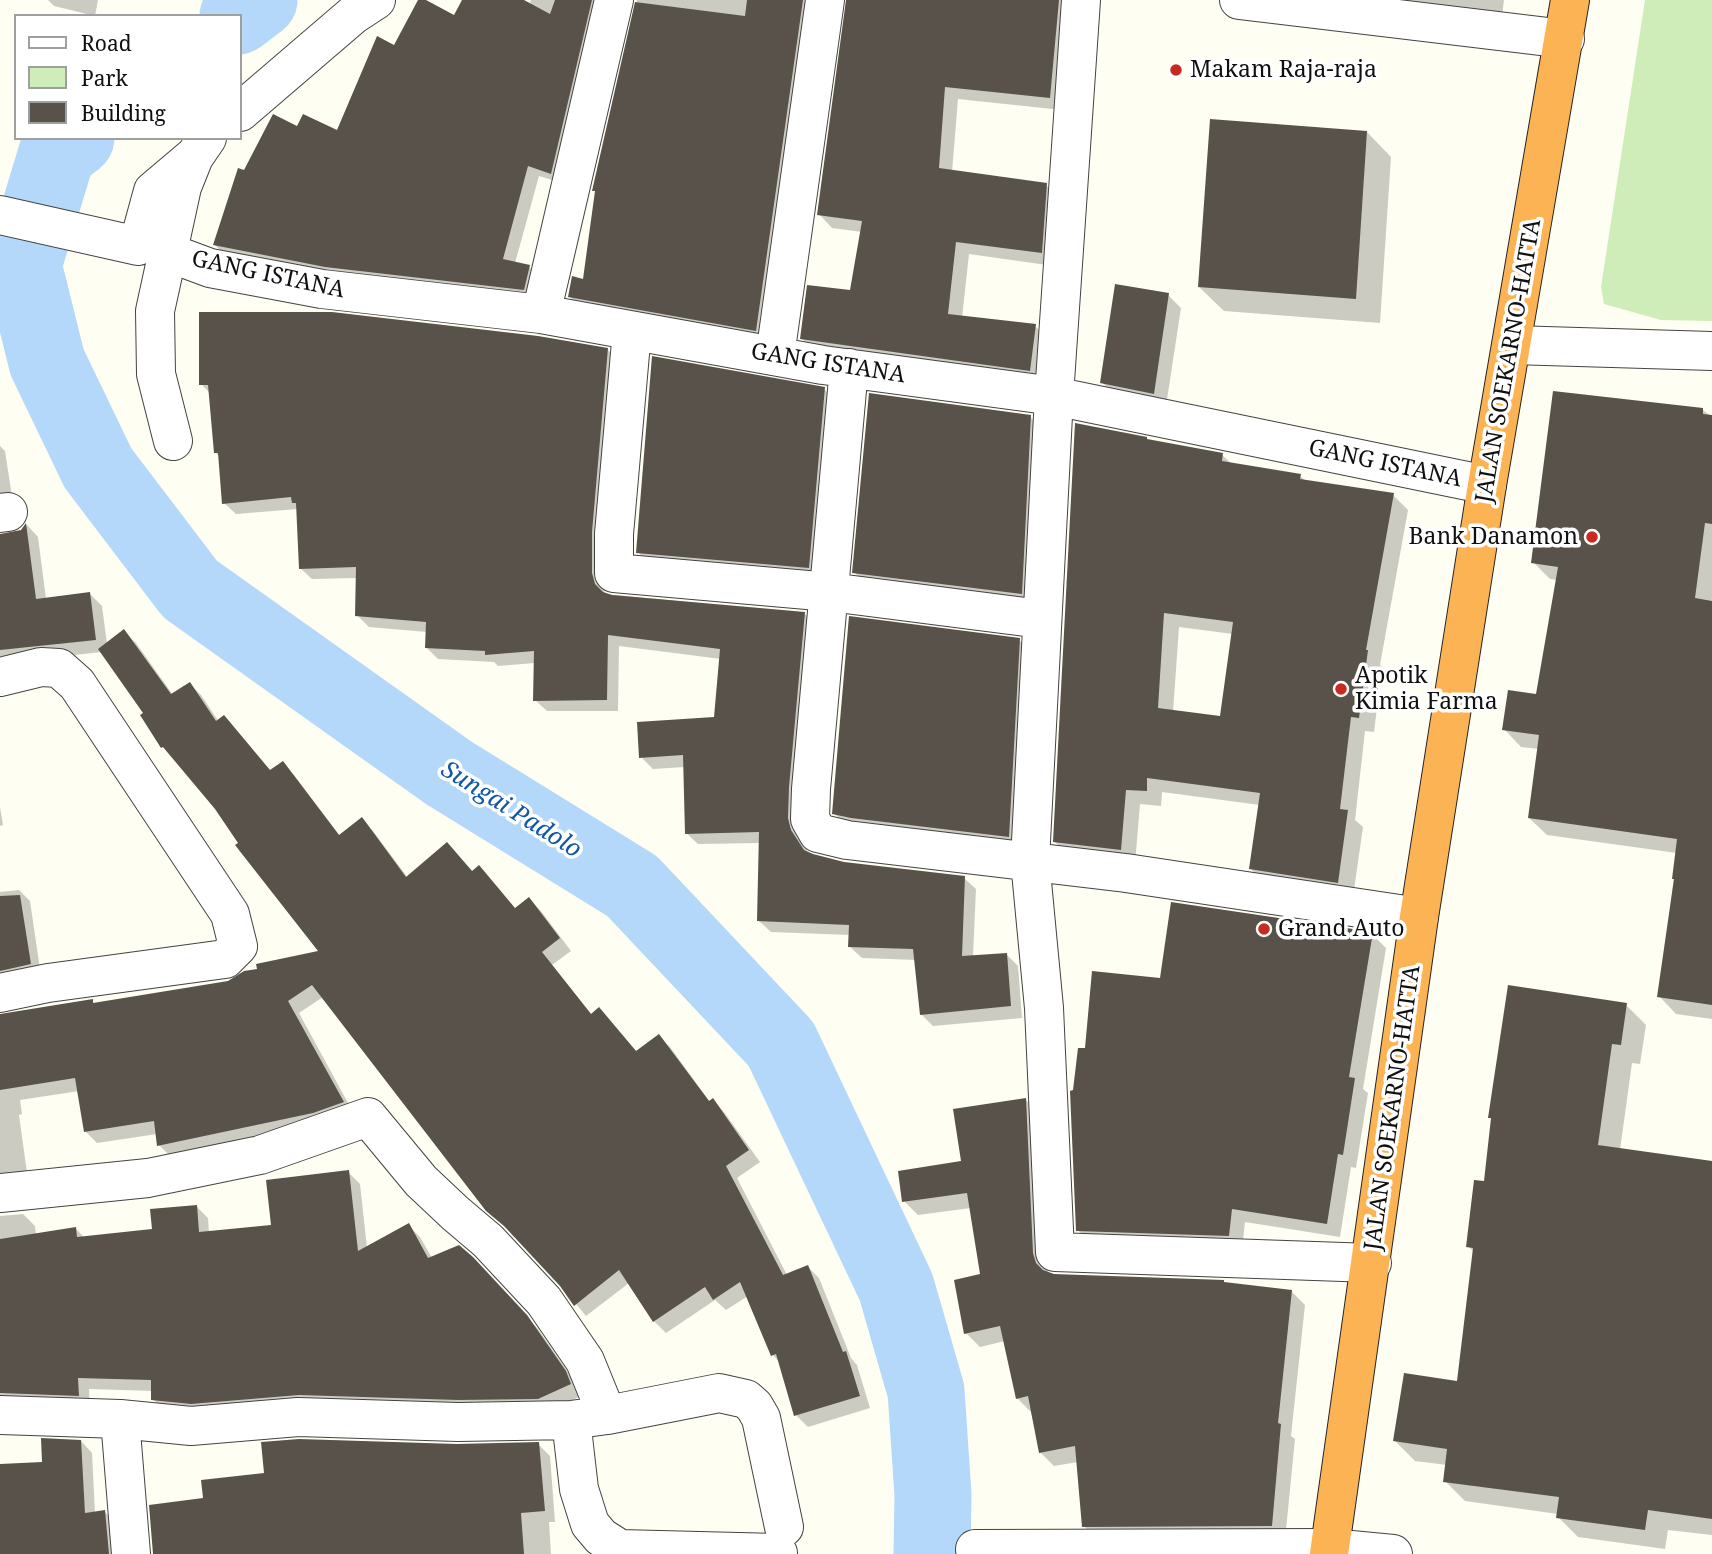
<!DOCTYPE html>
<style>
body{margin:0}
#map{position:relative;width:1712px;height:1554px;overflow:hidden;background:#fffef2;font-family:"Noto Serif",serif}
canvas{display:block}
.legend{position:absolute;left:14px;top:14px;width:228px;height:126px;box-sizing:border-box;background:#fff;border:2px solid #9f9f9f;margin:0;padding:9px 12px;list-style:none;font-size:21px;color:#101010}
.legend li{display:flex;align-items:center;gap:14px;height:35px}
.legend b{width:35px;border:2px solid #9f9f9f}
</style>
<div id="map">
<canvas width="1712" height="1554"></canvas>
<ul class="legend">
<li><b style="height:9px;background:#fff"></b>Road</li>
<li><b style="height:19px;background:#ceedb8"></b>Park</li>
<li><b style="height:19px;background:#59524b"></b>Building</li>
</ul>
</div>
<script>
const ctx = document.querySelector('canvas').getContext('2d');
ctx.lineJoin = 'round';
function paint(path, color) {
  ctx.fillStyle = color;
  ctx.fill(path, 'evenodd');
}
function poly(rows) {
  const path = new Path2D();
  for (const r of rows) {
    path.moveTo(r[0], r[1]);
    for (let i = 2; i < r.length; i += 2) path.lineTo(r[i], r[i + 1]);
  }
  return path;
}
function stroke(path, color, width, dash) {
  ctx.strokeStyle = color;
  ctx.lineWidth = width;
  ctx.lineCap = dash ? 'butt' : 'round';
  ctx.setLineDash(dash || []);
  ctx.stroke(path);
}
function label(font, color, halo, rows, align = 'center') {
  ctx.font = font + ' "Noto Serif",serif';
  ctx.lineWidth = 7;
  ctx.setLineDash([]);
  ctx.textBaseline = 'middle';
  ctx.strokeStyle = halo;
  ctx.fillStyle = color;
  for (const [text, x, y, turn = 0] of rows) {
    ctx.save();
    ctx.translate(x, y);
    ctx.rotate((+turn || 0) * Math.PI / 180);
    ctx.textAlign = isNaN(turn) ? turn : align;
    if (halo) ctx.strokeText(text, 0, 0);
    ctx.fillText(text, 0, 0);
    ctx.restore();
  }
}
const green = poly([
 [1645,0,1712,0,1712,321,1661,320,1604,304,1601,287]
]);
const shadow = poly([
 [48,0,98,0,95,16,54,6],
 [420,0,455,18,464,0,520,0,529,5,531,0,606,0,562,183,539,176,515,263,529,267,540,278,534,300,337,277,225,255,215,245,245,173,298,129,338,132,394,48],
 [637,0,817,0,767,340,580,307,569,296,584,281,597,193,594,190],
 [848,0,1077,0,1062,110,958,99,952,172,1046,185,1059,198,1054,266,969,254,962,318,1035,326,1048,339,1043,383,815,351,801,338,852,292,862,232,832,228,819,214],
 [1372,0,1504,0,1501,25],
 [1367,132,1391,157,1380,323,1224,311,1199,287],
 [1168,295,1181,308,1166,406,1114,395,1102,382],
 [608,350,619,362,603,586,605,594,804,613,816,625,802,843,809,854,844,863,964,878,976,889,973,957,1006,954,1018,966,1022,1018,933,1026,921,1014,916,960,862,958,850,947,850,935,771,932,759,921,761,843,698,844,686,833,685,767,653,769,641,757,715,719,721,659,619,646,618,711,547,711,535,700,535,663,498,666,494,662,438,659,426,647,427,632,369,627,357,615,357,578,312,579,300,568,298,509,236,514,224,503,220,457,215,452,210,393,201,384],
 [824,389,836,401,820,579,649,564,638,552],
 [1703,410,1712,417,1712,1019,1676,1014,1659,996,1677,853,1547,835,1529,818,1539,749,1521,747,1504,729,1537,696,1557,580,1550,579,1533,562],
 [1030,417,1043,429,1034,606,867,585,854,572],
 [0,446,5,451,13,503,0,507],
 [1222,455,1232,464,1300,476,1306,481,1393,495,1408,510,1380,665,1382,667,1374,732,1365,731,1355,820,1363,827,1353,897,1266,884,1251,869,1260,805,1162,792,1161,806,1140,804,1135,864,1070,857,1055,842],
 [1179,627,1233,634,1221,718,1173,712],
 [27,525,38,537,46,599,90,594,102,606,107,644,124,632,136,643,173,695,190,684,201,695,219,722,271,772,283,764,294,775,340,836,362,819,373,831,408,878,447,844,473,872,516,910,529,899,541,911,571,951,552,965,592,1015,599,1009,637,1052,658,1036,670,1047,710,1102,713,1100,724,1112,760,1162,737,1178,787,1275,808,1267,819,1278,851,1358,857,1365,870,1408,808,1427,796,1415,780,1363,773,1355,748,1296,726,1310,715,1300,666,1333,654,1321,629,1283,586,1316,323,997,299,1013,354,1114,171,1157,159,1145,157,1134,97,1143,86,1132,79,1091,20,1100,22,1114,19,1115,28,1180,0,1186,0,1016,92,1001,95,1004,229,982,321,952,216,808,163,747,146,713,102,652,0,663,0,536,22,531],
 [1019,640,1032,653,1021,849,847,826,834,813],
 [0,807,3,825,0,826],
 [19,890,30,901,41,976,0,987,0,892],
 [1372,934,1386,948,1363,1089,1368,1093,1356,1168,1351,1167,1340,1237,1245,1222,1242,1249,1091,1244,1078,1230,1075,1092,1086,1050,1161,980],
 [1626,1005,1646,1025,1640,1064,1632,1063,1620,1150,1712,1163,1712,1535,1668,1530,1665,1549,1578,1537,1558,1517,1558,1514,1465,1501,1445,1481,1447,1465,1415,1461,1395,1441,1459,1383,1474,1252,1468,1246,1485,1183,1493,1120,1489,1117],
 [1026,1100,1039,1113,1048,1274,1226,1284,1291,1291,1305,1305,1291,1436,1295,1439,1285,1540,1098,1540,1084,1526,1078,1462,1054,1466,1040,1452,1031,1412,1017,1398,1005,1341,980,1347,966,1333,982,1276,971,1208,918,1215,904,1201,963,1163],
 [348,1172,360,1184,367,1248,408,1225,420,1237,432,1258,484,1271,538,1329,577,1385,581,1396,551,1410,165,1411,153,1399,153,1391,89,1389,90,1407,0,1406,0,1216,23,1214,35,1226,36,1235,75,1228,85,1238,154,1230,196,1206,208,1218,209,1233,273,1227],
 [81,1441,92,1453,95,1513,105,1512,116,1523,119,1554,0,1554,0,1466,44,1463],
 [538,1444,550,1456,555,1522,549,1522,551,1554,154,1554,205,1499,457,1446]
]);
const river = poly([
 [238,16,259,0],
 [76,138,57,153,23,265,47,362,98,468,190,589,449,773,632,886,781,1044,896,1287,926,1391,933,1495,932,1554]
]);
const building = poly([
 [418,0,426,0,454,15,462,0,524,0,550,14,555,0,592,0,551,174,528,166,503,259,530,265,524,290,325,267,213,245,238,168,244,170,273,114,297,126,303,114,337,130,377,36,394,45],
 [747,0,803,0,756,331,568,297,572,276,583,279,595,191,592,191,635,2,745,16],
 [846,0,1059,0,1050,98,945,87,939,168,1047,183,1042,253,956,242,948,314,1036,324,1030,371,800,339,807,285,850,290,862,221,817,215],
 [1210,119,1367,131,1356,299,1198,287],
 [1115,284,1169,293,1154,394,1100,383],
 [199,312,332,312,538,336,608,348,592,532,592,573,595,584,603,592,612,595,805,612,789,787,788,818,791,830,804,850,813,854,844,862,965,876,962,956,1007,953,1011,1006,920,1015,913,949,848,947,849,925,757,921,759,832,685,834,683,755,639,758,637,722,714,717,720,649,608,635,607,700,533,701,534,651,485,655,485,651,425,648,426,622,355,616,356,567,299,569,296,503,292,503,291,497,222,504,218,453,214,453,208,385,199,385],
 [652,356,825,387,809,568,636,553],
 [1553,391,1703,408,1703,414,1712,415,1712,524,1705,523,1695,598,1712,601,1712,1005,1657,997,1674,879,1672,879,1677,839,1528,818,1539,735,1502,730,1508,690,1536,694,1558,567,1531,563],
 [869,393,1031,415,1022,594,852,573],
 [1075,423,1147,437,1147,439,1223,453,1222,461,1301,474,1300,479,1394,493,1366,650,1368,650,1359,718,1351,717,1340,809,1348,810,1338,883,1249,869,1260,793,1147,778,1147,791,1126,790,1121,850,1053,842],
 [1164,613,1233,622,1220,716,1158,708],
 [26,523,36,599,90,592,96,640,0,650,0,534,21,530],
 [849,616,1020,638,1009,837,851,818,832,814],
 [124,629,171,694,190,682,216,721,224,715,270,770,283,761,339,835,362,817,406,877,447,842,472,871,479,865,515,908,529,897,560,938,542,952,591,1014,599,1007,636,1051,659,1034,709,1101,713,1098,749,1150,726,1166,783,1275,808,1265,843,1352,846,1351,860,1396,794,1416,776,1354,771,1356,740,1282,713,1300,705,1287,653,1322,619,1270,574,1306,560,1286,504,1226,486,1211,312,985,288,1001,344,1102,313,1113,157,1146,154,1121,84,1132,75,1078,0,1090,0,1014,93,999,93,1003,228,981,244,971,257,969,256,964,318,951,235,845,238,843,215,809,163,747,161,748,140,715,143,713,98,649],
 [20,895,31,964,0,971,0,896],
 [1171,902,1373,932,1349,1077,1355,1078,1343,1155,1338,1154,1327,1224,1232,1209,1229,1236,1076,1231,1070,1091,1073,1090,1078,1048,1085,1048,1092,971,1160,978],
 [1508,985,1627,1003,1621,1045,1612,1044,1598,1145,1712,1161,1712,1519,1648,1510,1645,1530,1556,1518,1559,1497,1443,1482,1447,1449,1393,1441,1404,1373,1457,1381,1473,1248,1466,1247,1474,1180,1484,1181,1491,1118,1488,1118],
 [1026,1098,1033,1253,1036,1263,1043,1270,1054,1274,1224,1280,1224,1282,1292,1290,1278,1423,1281,1424,1272,1526,1082,1527,1075,1446,1039,1453,1028,1396,1016,1399,1000,1326,964,1334,954,1280,980,1274,967,1193,902,1202,898,1171,961,1161,953,1109],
 [349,1170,358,1251,409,1223,428,1258,459,1245,473,1257,527,1315,566,1371,571,1384,538,1399,458,1400,299,1395,191,1404,151,1400,151,1380,78,1378,79,1396,0,1393,0,1239,76,1227,77,1237,152,1229,150,1209,197,1205,199,1232,271,1225,266,1180],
 [41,1438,81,1440,85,1513,105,1510,109,1554,0,1554,0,1464,42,1462],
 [299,1439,457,1444,539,1442,545,1511,521,1513,524,1554,153,1554,149,1505,203,1498,201,1480,264,1473,261,1442]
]);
const street = poly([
 [1081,0,1054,396,1030,861,1044,1008,1055,1252,1372,1263],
 [1239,0,1565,39],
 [240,112,353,15,376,0],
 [0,215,138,246,153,191,192,158],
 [167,252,210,268,322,289,541,314,823,365,1054,396,1487,485],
 [541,314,614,0],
 [632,331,614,534,614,573,830,592,1041,619],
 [1512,345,1712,351],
 [775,356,825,0],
 [849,368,811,789,810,819,818,833,847,840,1126,873,1419,917],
 [173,441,156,374,155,311,182,187,194,157,207,138],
 [0,513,8,512],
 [0,677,41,667,59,668,77,684,230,914,238,946,225,959,48,983,0,993],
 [0,1193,148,1178,260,1155,368,1117,421,1181,455,1213,488,1241,544,1301,585,1361,607,1415,571,1420],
 [0,1415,120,1419,191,1426,298,1417,458,1422,571,1420,579,1489,590,1524,601,1537,620,1549,778,1553],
 [607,1415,719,1393,746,1399,754,1406,761,1418,784,1527],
 [120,1419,131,1554],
 [975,1549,1330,1548,1393,1554]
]);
const highway = poly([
 [1329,1554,1419,917,1487,485,1570,0]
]);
const markers = [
 [1176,70,7,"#c9291e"],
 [1592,537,7,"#c9291e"],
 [1341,689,7,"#c9291e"],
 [1264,929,7,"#c9291e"]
];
const poiNames = [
 ["Makam Raja-raja",1190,70],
 ["Bank Danamon",1578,537,"right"],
 ["Apotik",1355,676],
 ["Kimia Farma",1355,702],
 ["Grand Auto",1278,929]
];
const streetNames = [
 ["GANG ISTANA",268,275,12],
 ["JALAN SOEKARNO-HATTA",1509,361,-80],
 ["GANG ISTANA",828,364,9],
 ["GANG ISTANA",1385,464,12],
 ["JALAN SOEKARNO-HATTA",1393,1108,-82]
];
const waterNames = [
 ["Sungai Padolo",511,810,32]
];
paint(green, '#ceedb8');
paint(shadow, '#0003');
stroke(river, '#b3d8fa', 77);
paint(building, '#59524b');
stroke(street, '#434343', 40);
stroke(highway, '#212121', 40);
stroke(street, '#fff', 38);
stroke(highway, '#fcb353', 38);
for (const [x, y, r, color] of markers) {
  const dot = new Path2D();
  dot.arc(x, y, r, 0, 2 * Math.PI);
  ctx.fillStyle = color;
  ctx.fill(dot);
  stroke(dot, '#fff', 2.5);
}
label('23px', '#101010', '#fff', poiNames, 'left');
label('23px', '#101010', '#fff', streetNames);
label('italic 24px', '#1056aa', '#fff', waterNames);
</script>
